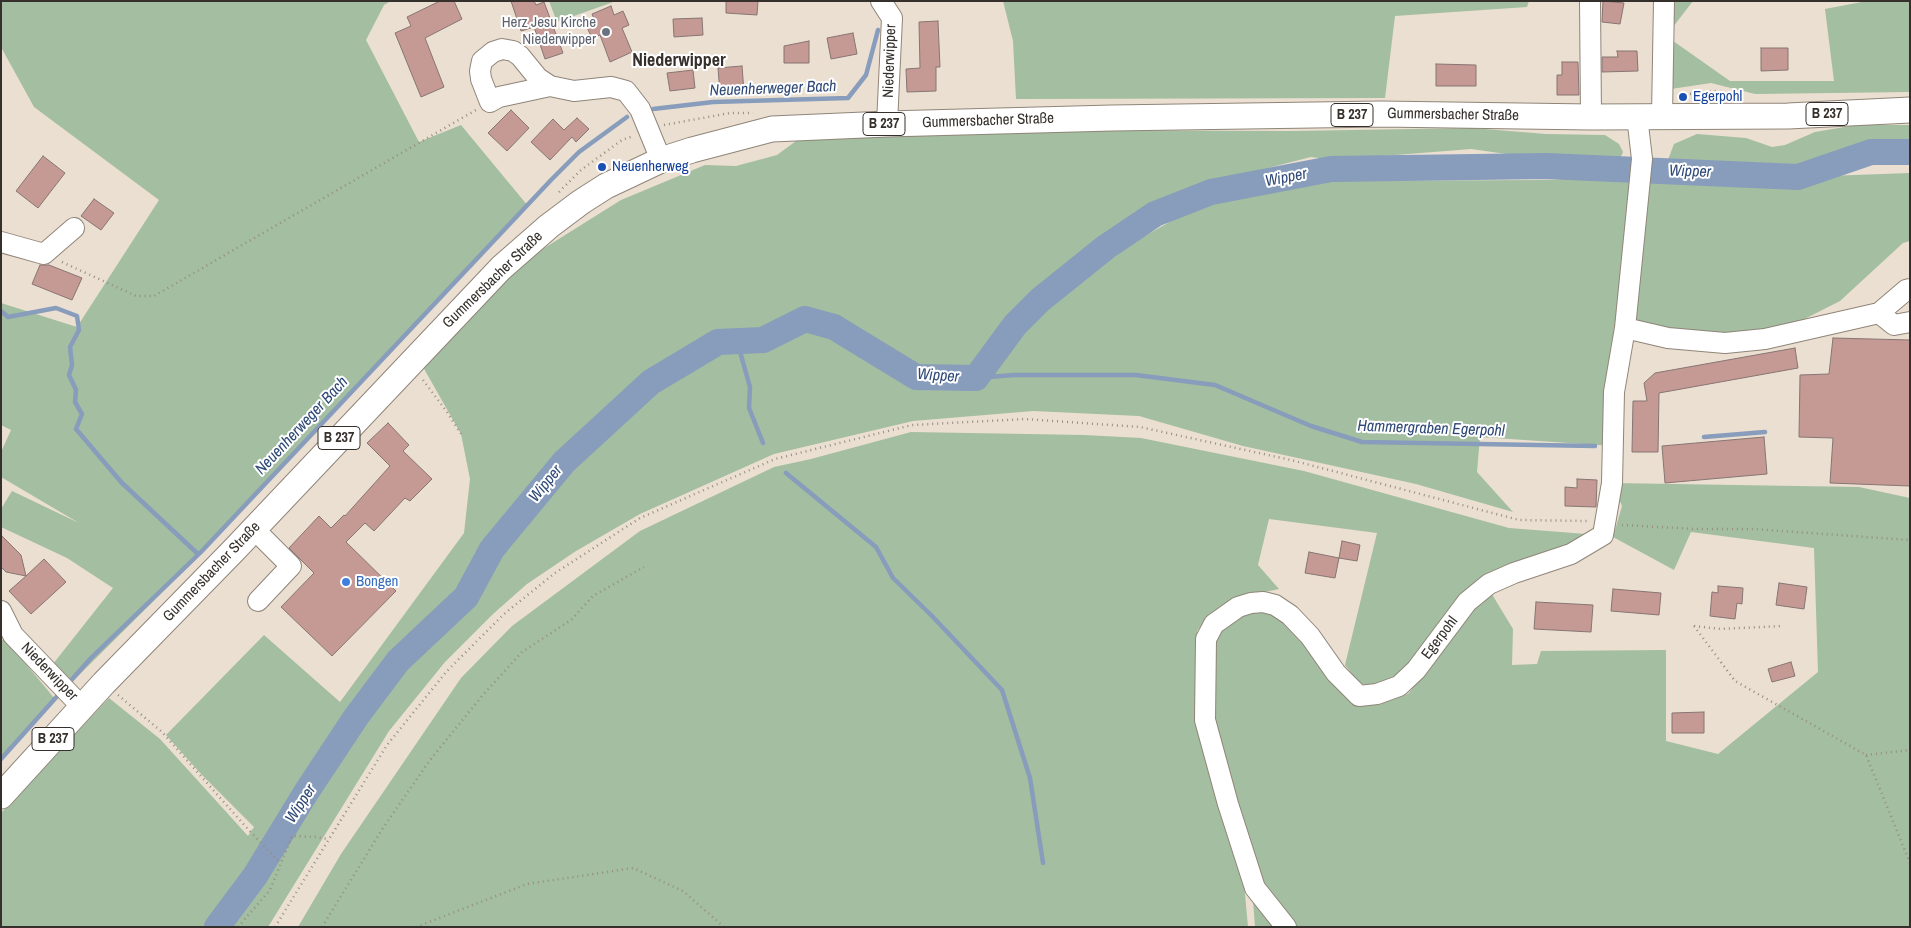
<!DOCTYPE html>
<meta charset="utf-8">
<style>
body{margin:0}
#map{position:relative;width:1911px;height:928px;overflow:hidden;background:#ebdfd1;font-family:"Archivo Narrow",sans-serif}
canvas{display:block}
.frame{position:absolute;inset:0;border:2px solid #35302b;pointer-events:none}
</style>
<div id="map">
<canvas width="1911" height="928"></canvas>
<div class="frame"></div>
</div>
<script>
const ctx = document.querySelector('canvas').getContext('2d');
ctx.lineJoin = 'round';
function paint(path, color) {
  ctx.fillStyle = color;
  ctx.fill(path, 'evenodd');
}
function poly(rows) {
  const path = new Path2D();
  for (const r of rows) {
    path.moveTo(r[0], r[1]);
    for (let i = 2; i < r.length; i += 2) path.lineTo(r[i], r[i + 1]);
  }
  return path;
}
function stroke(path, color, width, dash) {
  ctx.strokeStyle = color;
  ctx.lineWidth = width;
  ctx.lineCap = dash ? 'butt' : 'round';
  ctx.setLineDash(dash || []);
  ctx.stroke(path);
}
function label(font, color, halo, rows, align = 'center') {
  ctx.font = font + ' "Archivo Narrow",sans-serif';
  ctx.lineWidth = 4;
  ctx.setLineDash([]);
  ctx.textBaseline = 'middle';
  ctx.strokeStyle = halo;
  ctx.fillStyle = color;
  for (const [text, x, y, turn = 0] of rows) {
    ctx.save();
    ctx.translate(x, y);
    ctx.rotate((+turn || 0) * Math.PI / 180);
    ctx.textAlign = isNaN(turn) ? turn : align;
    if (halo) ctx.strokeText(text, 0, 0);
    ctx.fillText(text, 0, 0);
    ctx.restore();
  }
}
const green = poly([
 [1,1,391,1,384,5,366,40,419,142,461,125,528,206,203,552,72,682,53,664,113,588,67,558,1,527,1,509,12,491,79,523,1,477,1,452,11,430,1,425,1,303,77,327,159,200,34,107,1,47],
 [549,1,616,1,557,22],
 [1003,1,1529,1,1527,7,1395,16,1385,98,1026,99,1016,99,1013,41],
 [1668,1,1693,1,1666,36,1730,81,1834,81,1825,9,1867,1,1910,1,1910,92,1755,94,1711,83,1671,89,1666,36],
 [1856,125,1910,125,1910,150,1854,146,1801,167,1672,167,1668,160,1674,144,1697,134,1746,138,1772,147,1785,145,1815,132],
 [1472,128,1546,134,1605,135,1619,144,1623,152,1619,161,1549,160,1471,149,1333,160,1311,157,1209,183,1144,213,1091,247,1011,318,982,349,1002,357,1023,326,1107,257,1175,219,1225,198,1332,181,1546,180,1641,175,1689,181,1910,173,1910,241,1903,243,1840,301,1765,339,1626,329,1613,446,1480,437,1477,472,1513,512,1416,484,1243,446,1139,416,1033,411,913,421,774,454,640,514,576,551,527,584,493,614,445,662,389,731,268,927,1,927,1,813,109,698,160,739,248,836,254,827,202,775,166,735,264,635,340,702,464,533,470,479,461,434,423,367,513,270,538,252,621,200,705,165,736,166,777,155,796,141,884,133,1014,130,1292,131],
 [911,432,1084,435,1141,438,1304,471,1509,528,1586,534,1586,541,1509,568,1394,678,1377,685,1360,684,1345,665,1377,533,1269,519,1258,565,1279,589,1255,594,1230,603,1209,614,1197,631,1200,720,1241,850,1248,927,298,927,341,854,461,678,512,626,640,531,774,467,811,459],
 [1612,483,1859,487,1910,498,1910,927,1255,927,1249,849,1214,722,1212,642,1240,610,1270,611,1376,701,1408,694,1424,674,1471,604,1490,591,1513,629,1512,665,1537,664,1541,651,1666,650,1666,741,1718,754,1818,672,1814,548,1691,532,1674,570,1613,537,1622,506],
 [5,639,55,699,1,759,1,640]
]);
const stream = poly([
 [653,109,713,102,848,98,866,75,878,30],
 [1,311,8,317,56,308,77,316,79,330,70,347,72,365,69,375,76,390,75,402,82,414,76,429,122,483,198,554],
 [737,341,750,387,749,408,763,443],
 [976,378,1014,375,1136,375,1215,385,1311,426,1362,442,1595,446],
 [1704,437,1765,432],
 [786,473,876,547,893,578,932,616,1002,690,1030,778,1043,863],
 [67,685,91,658,201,552,551,180,579,152,627,117],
 [1,759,60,693]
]);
const river = poly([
 [217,927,255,876,307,791,356,717,398,661,466,597,492,549,564,462,651,382,718,342,763,340,805,319,834,327,916,377,976,378,1015,325,1040,300,1106,247,1155,214,1211,192,1331,169,1546,166,1798,177,1871,152,1910,152]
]);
const building = poly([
 [440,1,454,1,462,19,425,38,444,87,421,97,395,33,411,26,407,17,440,1],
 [511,1,534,1,536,5,544,2,563,53,545,59,534,27,521,31,511,1],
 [726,1,758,1,757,15,726,13,726,1],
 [1603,1,1624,3,1620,24,1602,22,1603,1],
 [611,6,614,15,623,11,629,25,622,28,632,52,610,62,600,35,592,39,587,27,596,24,592,14,611,6],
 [702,18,703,35,674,37,673,19,702,18],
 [938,21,940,67,936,67,936,91,907,92,906,69,920,68,919,22,938,21],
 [853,33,857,54,831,59,827,38,853,33],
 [809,41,809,63,784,63,784,46,809,41],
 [1761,48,1788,48,1788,70,1761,71,1761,48],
 [1617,51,1637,51,1638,71,1602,72,1602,57,1618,57,1617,51],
 [1562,62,1578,62,1579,95,1557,95,1557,75,1562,75,1562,62],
 [1436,64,1476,65,1476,86,1436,86,1436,64],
 [742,66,744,92,720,94,718,68,742,66],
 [693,70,695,88,670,91,667,73,693,70],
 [511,110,529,128,507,151,488,133,511,110],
 [577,118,589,129,576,142,572,137,550,160,531,142,553,119,564,130,577,118],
 [43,156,65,173,38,208,16,191,43,156],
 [94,199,114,213,101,230,81,216,94,199],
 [40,265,49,265,82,278,72,300,32,284,40,265],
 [1833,338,1910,340,1910,486,1830,483,1833,438,1799,437,1800,375,1829,374,1833,338],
 [1795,348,1798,368,1659,393,1658,452,1632,452,1633,401,1647,401,1644,383,1655,373,1795,348],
 [388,423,409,445,403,451,432,479,410,501,405,498,374,531,365,523,346,542,396,591,332,656,281,607,314,573,289,548,319,516,331,528,344,515,345,516,390,466,367,443,388,423],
 [1764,437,1767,474,1665,483,1662,446,1764,437],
 [1577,479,1597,480,1596,507,1565,506,1565,487,1577,488,1577,479],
 [1,535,21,555,26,576,44,559,66,582,31,614,9,591,26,576,6,572,1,567,1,535],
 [1342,541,1360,545,1357,561,1339,558,1342,541],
 [1309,552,1339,558,1335,578,1305,573,1309,552],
 [1779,583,1807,587,1804,609,1776,605,1779,583],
 [1718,586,1743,588,1742,604,1737,603,1735,619,1710,616,1712,592,1718,593,1718,586],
 [1613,589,1661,593,1659,615,1611,611,1613,589],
 [1536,602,1593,605,1591,632,1534,629,1536,602],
 [1791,662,1795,676,1772,682,1768,669,1791,662],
 [1704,712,1704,733,1672,733,1672,713,1704,712]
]);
const path = poly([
 [1680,95,1716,91,1734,96],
 [664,125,730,113,753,113],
 [559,192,581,170,622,140,633,136],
 [62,262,136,296,154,296,476,110],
 [423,380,447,412,461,434],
 [1622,525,1695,529,1753,529,1910,540],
 [1694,626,1735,681,1866,755,1910,863],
 [1694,626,1721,629,1782,626],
 [118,695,162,732,246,827,280,863],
 [1866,755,1910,750],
 [238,927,270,890,292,836,316,837,327,839],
 [275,927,387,745,447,671,504,614,555,573,640,518,775,459,912,425,1025,419,1140,427,1291,460,1519,520,1589,521],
 [322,927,383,828,430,760,482,696,522,652,571,620,593,596,644,567],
 [416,927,527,884,633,868,683,891,724,927]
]);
const minor = poly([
 [881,1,892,18,887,124],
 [1590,1,1591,117],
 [550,86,538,78,520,56,513,51,502,49,493,52,482,61,480,71,481,79,490,102,499,97,550,86,574,91,611,87,626,91,640,109,661,160],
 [1662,116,1664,1],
 [1,242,44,254,74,228],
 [1879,313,1894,325,1910,322],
 [1625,328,1668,338,1725,343,1765,339,1879,313,1906,290,1910,289],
 [254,529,291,566,258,601],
 [1,611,13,635,82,707],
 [1286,927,1255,888,1228,804,1205,720,1206,639,1214,624,1238,607,1251,603,1263,602,1275,605,1290,615,1310,636,1336,673,1359,696,1377,694,1399,686,1416,670,1467,602,1489,584,1514,573,1571,554,1603,535,1612,483,1614,392,1625,328,1642,159,1637,116]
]);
const major = poly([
 [1,796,104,683,234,550,501,268,549,226,581,202,606,186,661,160,692,150,772,129,887,124,1112,118,1381,114,1591,117,1788,116,1910,110]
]);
const markers = [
 [606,32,5,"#6b7280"],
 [1683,97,5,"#1a4fb4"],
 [602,167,5,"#1a4fb4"],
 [346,582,5,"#3f7fe0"]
];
const shields = [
 [1827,114,42],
 [1352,115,42],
 [884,124,42],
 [339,438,42],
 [53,739,42]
];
const shieldNames = [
 ["B 237",1827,114],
 ["B 237",1352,115],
 ["B 237",884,124],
 ["B 237",339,438],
 ["B 237",53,739]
];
const worshipNames = [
 ["Herz Jesu Kirche",596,23],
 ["Niederwipper",596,40]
];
const streetNames = [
 ["Niederwipper",890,61,-88],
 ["Gummersbacher Straße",1453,115,1],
 ["Gummersbacher Straße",988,121,-2],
 ["Gummersbacher Straße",493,280,-44],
 ["Gummersbacher Straße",212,572,-46],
 ["Egerpohl",1440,638,-53],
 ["Niederwipper",49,672,46]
];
const transitNames = [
 ["Egerpohl",1693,97],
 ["Neuenherweg",612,167]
];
const shopNames = [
 ["Bongen",356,582]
];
const waterNames = [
 ["Neuenherweger Bach",773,89,-2],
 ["Wipper",1690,172,2],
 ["Wipper",1286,178,-11],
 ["Wipper",938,376,4],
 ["Neuenherweger Bach",302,426,-47],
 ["Hammergraben Egerpohl",1431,429,2],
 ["Wipper",546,484,-51],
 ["Wipper",301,804,-57]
];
const quarterNames = [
 ["Niederwipper",679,61]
];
paint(green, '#a3bea0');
stroke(stream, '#889cbc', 4.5);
stroke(river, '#889cbc', 26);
paint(building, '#c59994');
stroke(building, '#877573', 1);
stroke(minor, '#8f8578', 22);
stroke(major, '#8f8578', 27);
stroke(path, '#968d84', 2.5, [1, 4]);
stroke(minor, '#fff', 20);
stroke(major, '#fff', 25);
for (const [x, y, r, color] of markers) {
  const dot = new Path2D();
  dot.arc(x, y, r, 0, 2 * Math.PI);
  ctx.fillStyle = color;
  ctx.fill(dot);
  stroke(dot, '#fff', 2);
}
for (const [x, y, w] of shields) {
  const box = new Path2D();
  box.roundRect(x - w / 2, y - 11.5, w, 23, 4);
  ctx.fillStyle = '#fff';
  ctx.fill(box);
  stroke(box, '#35302b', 1);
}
label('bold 14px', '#35302b', null, shieldNames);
label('15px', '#5b616d', '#fff', worshipNames, 'right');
label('15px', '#35302b', '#fff', streetNames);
label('15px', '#164399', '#fff', transitNames, 'left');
label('15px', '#366cbe', '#fff', shopNames, 'left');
label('italic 16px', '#2f4977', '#fff', waterNames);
label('bold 18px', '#35302b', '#fff', quarterNames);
</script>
